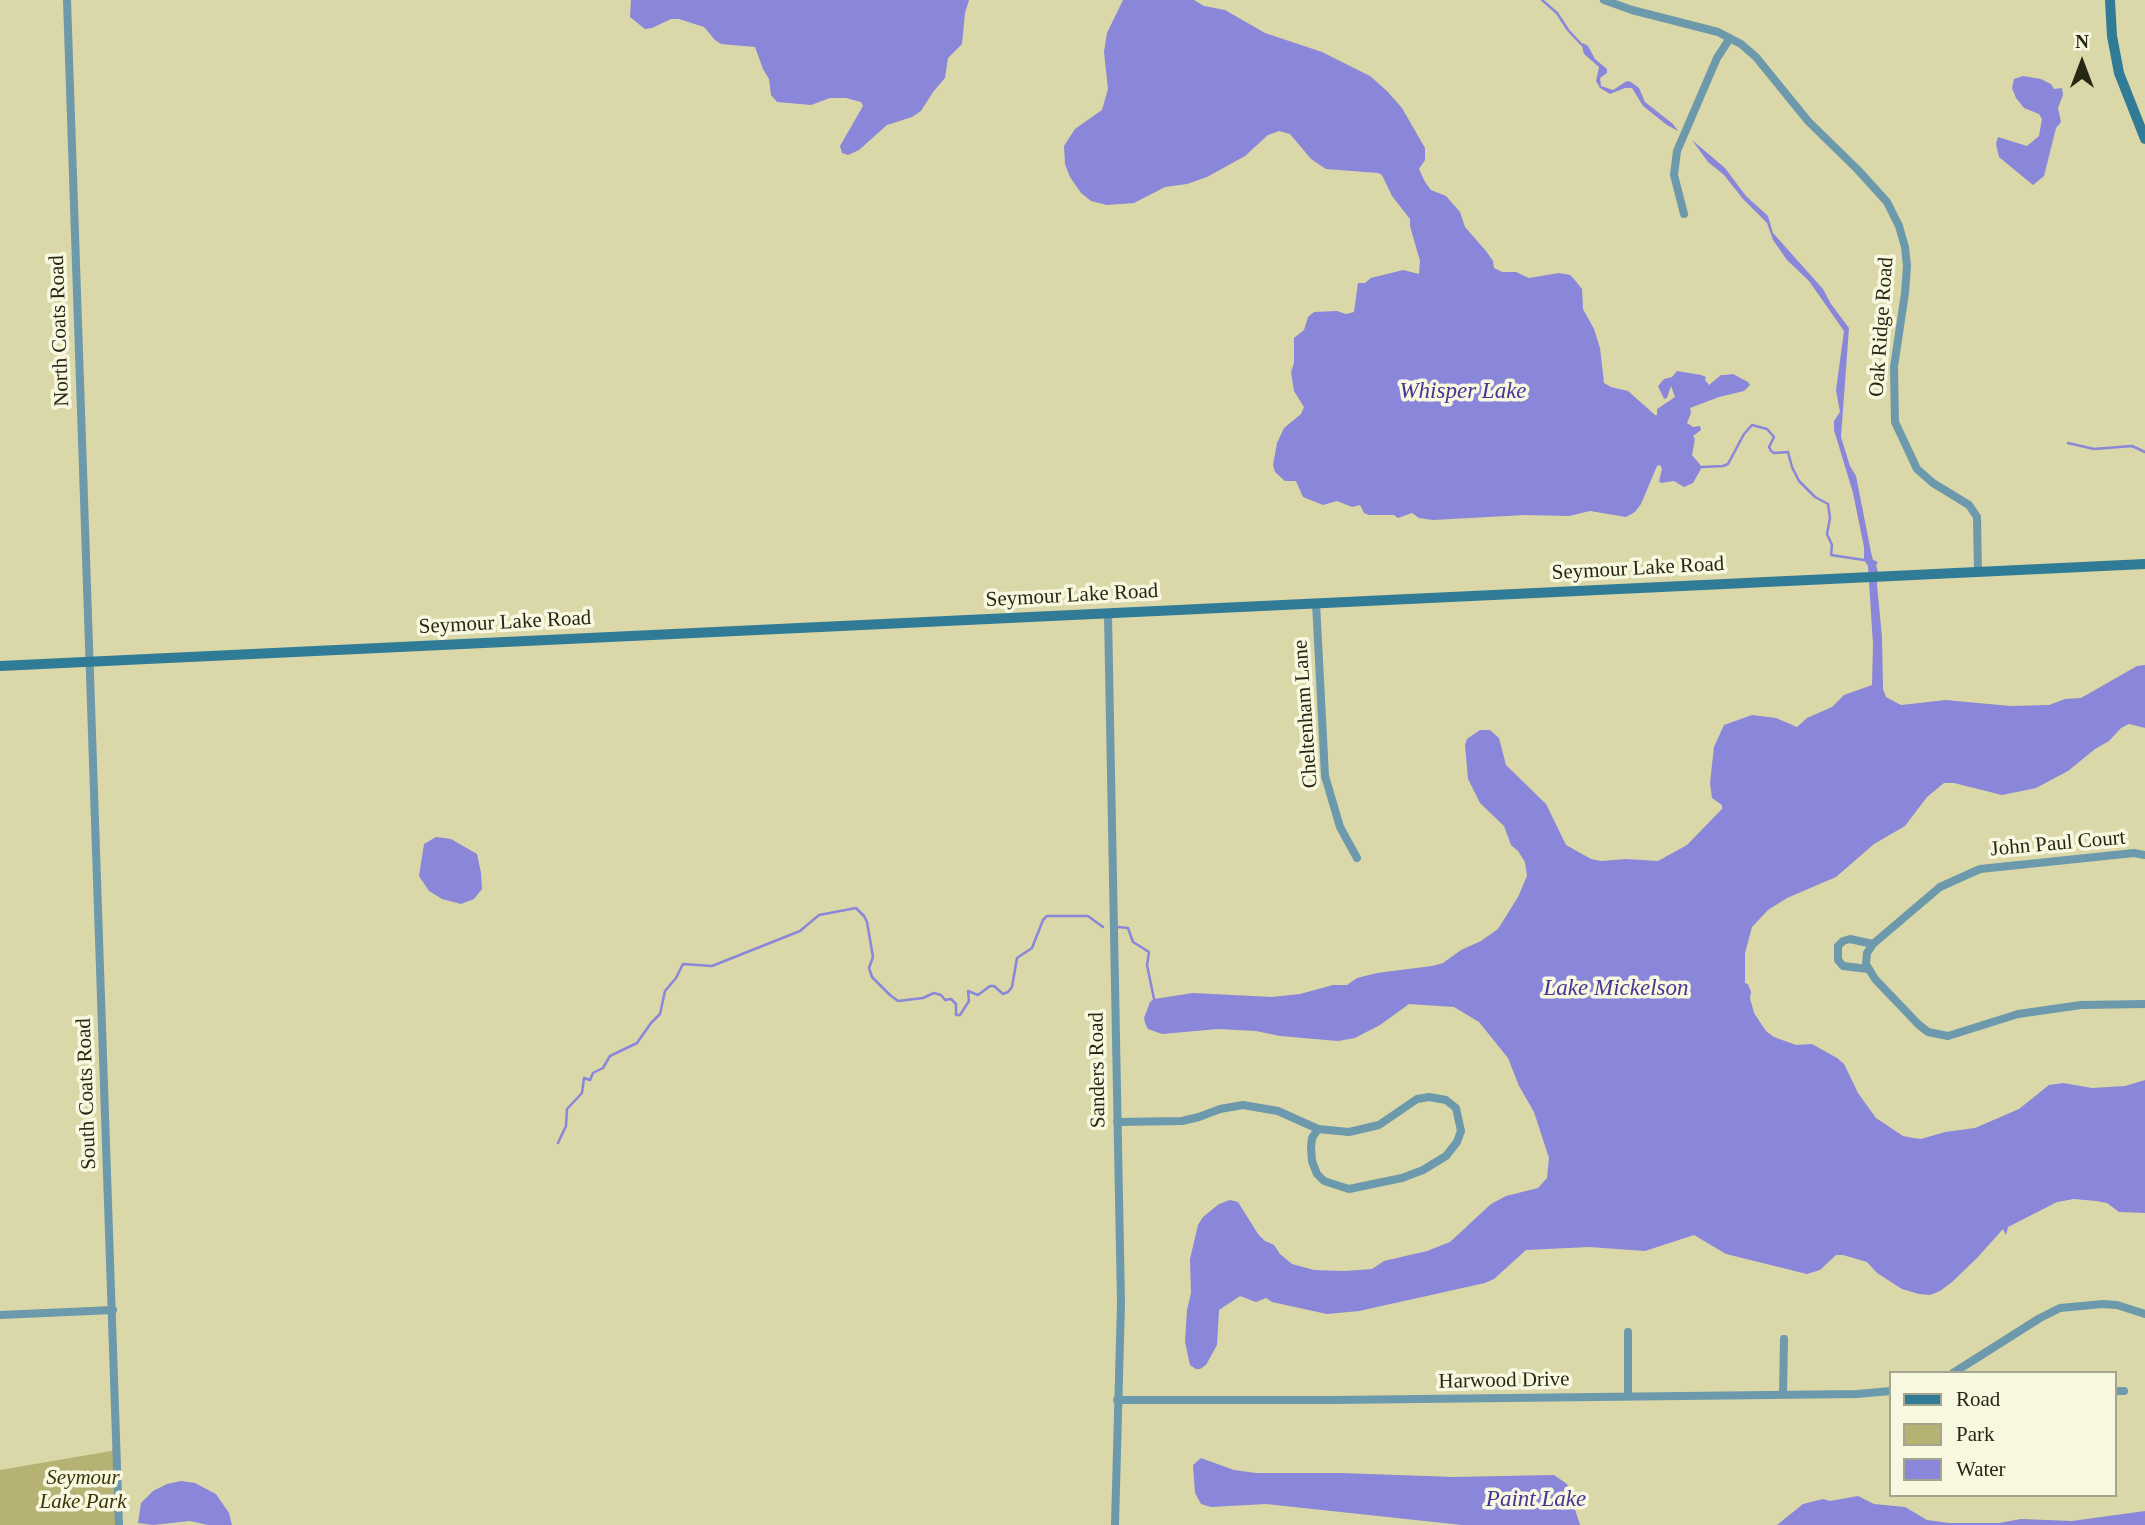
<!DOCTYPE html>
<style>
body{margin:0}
#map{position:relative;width:2145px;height:1525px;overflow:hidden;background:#dad7a8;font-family:Georgia,serif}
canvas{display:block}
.legend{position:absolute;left:1889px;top:1371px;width:228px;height:126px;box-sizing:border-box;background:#f8f7df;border:2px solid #a5a48e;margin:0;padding:9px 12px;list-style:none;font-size:21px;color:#282714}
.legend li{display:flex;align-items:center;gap:14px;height:35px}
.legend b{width:35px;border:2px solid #a5a48e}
.north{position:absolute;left:2047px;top:28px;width:70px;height:70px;-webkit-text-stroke:5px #f8f7df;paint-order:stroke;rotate:0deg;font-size:19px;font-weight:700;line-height:28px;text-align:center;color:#282714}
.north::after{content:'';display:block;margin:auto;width:24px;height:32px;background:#282714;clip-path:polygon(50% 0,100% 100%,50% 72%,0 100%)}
</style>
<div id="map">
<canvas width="2145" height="1525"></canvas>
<ul class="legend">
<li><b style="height:9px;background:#307b95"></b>Road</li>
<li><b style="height:19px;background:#b6b273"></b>Park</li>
<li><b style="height:19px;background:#8a86d9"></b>Water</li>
</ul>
<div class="north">N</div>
</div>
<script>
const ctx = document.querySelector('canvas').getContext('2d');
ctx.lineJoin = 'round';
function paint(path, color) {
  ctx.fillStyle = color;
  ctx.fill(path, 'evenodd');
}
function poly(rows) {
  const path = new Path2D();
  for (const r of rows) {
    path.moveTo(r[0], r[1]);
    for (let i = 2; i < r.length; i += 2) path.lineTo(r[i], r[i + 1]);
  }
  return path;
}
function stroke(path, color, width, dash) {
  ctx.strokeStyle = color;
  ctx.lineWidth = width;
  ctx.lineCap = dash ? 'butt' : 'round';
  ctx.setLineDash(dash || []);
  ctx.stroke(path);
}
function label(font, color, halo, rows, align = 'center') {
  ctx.font = font + ' Georgia,serif';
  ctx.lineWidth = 7;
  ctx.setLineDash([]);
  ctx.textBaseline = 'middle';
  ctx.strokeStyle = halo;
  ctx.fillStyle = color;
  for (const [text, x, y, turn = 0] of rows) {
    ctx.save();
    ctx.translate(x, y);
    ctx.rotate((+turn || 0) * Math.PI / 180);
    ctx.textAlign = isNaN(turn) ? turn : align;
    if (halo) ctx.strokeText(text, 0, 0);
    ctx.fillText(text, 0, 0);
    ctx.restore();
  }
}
const green = poly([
 [117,1450,120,1525,0,1525,0,1470]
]);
const water = poly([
 [631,0,969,0,965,13,962,44,948,58,945,78,933,92,921,111,912,117,887,125,859,150,848,155,842,153,840,146,863,106,861,102,846,98,830,98,811,105,777,102,771,95,769,79,763,69,755,47,721,44,715,40,704,27,679,19,671,19,652,28,645,29,630,17],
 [1123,0,1194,0,1204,6,1225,10,1265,33,1322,52,1370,76,1387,91,1402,108,1425,148,1425,160,1419,169,1425,182,1431,190,1446,196,1460,212,1465,227,1486,251,1493,261,1494,268,1502,272,1516,272,1529,278,1559,273,1570,275,1574,279,1582,289,1583,309,1594,329,1600,348,1604,383,1611,387,1628,391,1655,415,1657,415,1657,409,1675,397,1671,386,1667,398,1664,399,1658,386,1664,379,1672,377,1677,371,1701,375,1706,377,1705,380,1709,385,1721,375,1726,375,1733,374,1748,382,1750,385,1744,391,1719,397,1690,408,1691,413,1687,423,1693,427,1700,426,1701,430,1693,436,1695,439,1692,455,1702,467,1693,483,1684,487,1674,481,1661,483,1659,481,1662,469,1660,465,1657,466,1641,504,1635,512,1626,517,1590,511,1569,516,1525,515,1433,520,1419,518,1412,513,1398,518,1394,515,1369,515,1364,513,1360,505,1352,507,1337,501,1323,505,1303,497,1296,481,1285,481,1275,472,1273,465,1277,443,1284,428,1301,414,1304,407,1294,391,1291,372,1294,363,1294,338,1304,330,1308,317,1314,312,1337,311,1346,314,1354,312,1358,283,1365,283,1371,278,1403,270,1419,274,1420,261,1410,226,1410,219,1392,196,1382,175,1378,173,1326,169,1311,159,1290,134,1279,131,1268,135,1245,156,1207,177,1187,184,1165,187,1134,203,1107,205,1091,201,1081,193,1070,177,1065,164,1064,146,1075,129,1102,110,1108,89,1104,52,1107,33],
 [1583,43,1588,46,1595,59,1607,69,1607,73,1600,78,1601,86,1613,90,1627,81,1631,82,1639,88,1645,102,1673,124,1678,131,1667,125,1643,106,1632,88,1625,88,1610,94,1600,88,1596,81,1599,67,1584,54,1582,46],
 [2023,76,2041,79,2051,84,2054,89,2062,88,2063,95,2058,108,2061,122,2056,128,2044,176,2033,185,1999,157,1996,144,1998,137,2027,146,2039,136,2042,119,2039,114,2024,108,2016,98,2012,88,2014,79],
 [1692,140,1725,168,1746,196,1768,216,1773,233,1823,289,1831,304,1849,328,1841,437,1850,466,1856,476,1871,552,1873,560,1878,562,1876,565,1878,572,1877,585,1882,637,1883,689,1886,697,1901,705,1946,700,2010,706,2049,705,2065,699,2081,698,2137,666,2145,665,2145,728,2129,724,2121,728,2109,741,2095,749,2068,771,2036,788,2002,795,1954,783,1944,783,1927,797,1905,826,1874,844,1836,877,1787,898,1768,910,1752,927,1745,953,1745,983,1748,984,1751,992,1750,998,1754,1013,1766,1031,1774,1037,1796,1045,1812,1044,1837,1058,1844,1064,1858,1093,1876,1118,1903,1136,1913,1138,1921,1139,1945,1132,1975,1128,2019,1109,2049,1085,2063,1083,2092,1088,2125,1086,2145,1080,2145,1213,2119,1212,2107,1203,2096,1201,2074,1199,2057,1202,2008,1227,2006,1235,2003,1229,1977,1258,1952,1282,1940,1291,1930,1295,1919,1294,1902,1289,1877,1273,1867,1262,1843,1255,1836,1255,1820,1270,1807,1274,1726,1254,1694,1235,1645,1251,1589,1247,1526,1250,1494,1279,1485,1283,1359,1311,1327,1314,1272,1302,1266,1298,1256,1302,1240,1296,1219,1310,1217,1345,1206,1365,1200,1369,1196,1369,1190,1365,1185,1342,1187,1310,1191,1293,1190,1259,1198,1225,1203,1217,1219,1204,1230,1200,1238,1202,1258,1234,1265,1241,1274,1245,1280,1254,1292,1264,1314,1270,1345,1271,1372,1269,1384,1261,1427,1251,1450,1242,1491,1204,1506,1196,1538,1188,1547,1178,1549,1158,1534,1112,1519,1086,1508,1058,1479,1022,1454,1007,1409,1004,1380,1025,1355,1038,1338,1041,1280,1036,1256,1031,1218,1029,1162,1034,1148,1029,1145,1023,1144,1018,1150,1002,1154,999,1193,993,1272,997,1300,994,1333,985,1347,985,1357,978,1377,973,1432,966,1443,963,1461,950,1481,941,1498,929,1518,897,1527,876,1525,862,1518,851,1511,845,1504,826,1480,803,1468,779,1465,745,1467,739,1480,730,1490,730,1499,738,1506,765,1546,804,1566,845,1591,859,1601,861,1626,859,1658,861,1687,845,1722,809,1722,805,1712,798,1710,783,1714,747,1724,725,1752,715,1776,718,1797,727,1807,718,1832,707,1844,695,1872,685,1873,644,1868,566,1864,560,1864,547,1853,493,1834,430,1834,421,1840,412,1836,390,1844,331,1809,281,1787,260,1773,240,1767,223,1743,199,1724,175,1708,162],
 [436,837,451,839,477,854,481,873,482,889,474,899,461,904,442,899,429,891,419,876,424,844],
 [1201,1458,1234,1470,1256,1473,1340,1473,1454,1477,1554,1475,1567,1484,1580,1525,1462,1525,1266,1504,1211,1507,1201,1504,1195,1493,1193,1465],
 [181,1481,195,1483,216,1494,229,1513,232,1525,208,1525,190,1521,153,1525,138,1523,141,1503,153,1491,167,1484],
 [1858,1496,1874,1504,1905,1507,1927,1520,1949,1523,1999,1523,2021,1519,2072,1521,2145,1511,2145,1525,1777,1525,1803,1504,1823,1499,1830,1501]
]);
const stream = poly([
 [1542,0,1557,13,1568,30,1582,45],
 [2068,443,2094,449,2132,446,2145,452],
 [1702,467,1723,466,1728,464,1744,434,1752,425,1767,429,1774,437,1769,447,1771,451,1774,453,1788,452,1792,467,1799,481,1815,497,1828,504,1830,518,1827,534,1832,545,1831,555,1864,560],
 [1118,927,1128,928,1133,942,1149,952,1147,965,1154,999],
 [558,1143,566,1126,567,1109,582,1093,584,1078,590,1080,593,1073,603,1068,610,1056,637,1043,651,1023,660,1014,665,991,676,978,683,964,712,966,800,931,819,915,856,908,864,916,867,922,873,957,869,968,872,977,890,995,898,1001,923,998,934,993,941,995,945,1000,951,999,956,1004,956,1015,960,1015,969,1001,968,991,978,995,990,986,994,986,1003,994,1008,992,1012,987,1017,958,1032,948,1043,920,1047,916,1088,916,1103,927]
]);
const street = poly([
 [67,0,119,1525],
 [1604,0,1632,10,1718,32,1741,44,1756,57,1808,121,1858,170,1887,202,1899,226,1905,247,1907,266,1905,293,1894,367,1895,422,1917,469,1933,483,1969,505,1977,517,1978,573],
 [1684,214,1674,175,1677,151,1717,58,1730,38],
 [1316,603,1325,776,1340,827,1357,858],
 [1108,614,1121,1303,1115,1525],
 [2145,855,2134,853,1980,869,1940,887,1920,904,1873,944,1867,953,1866,964,1875,979,1919,1025,1928,1032,1948,1036,2018,1014,2081,1005,2145,1004],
 [1868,969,1843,966,1838,960,1838,946,1843,941,1850,939,1873,944],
 [1117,1122,1182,1121,1199,1117,1220,1109,1243,1105,1278,1111,1318,1129,1349,1132,1379,1125,1417,1099,1429,1097,1446,1100,1456,1108,1461,1131,1457,1142,1446,1156,1423,1170,1402,1178,1349,1189,1324,1181,1317,1174,1312,1161,1311,1148,1312,1138,1318,1129],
 [0,1315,113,1310],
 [1628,1332,1628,1397],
 [1953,1373,2040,1318,2060,1308,2103,1304,2117,1305,2145,1314],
 [2115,1391,2124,1391],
 [1783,1395,1784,1339],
 [1117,1400,1333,1400,1857,1394,1891,1391]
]);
const secondary = poly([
 [2110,0,2112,36,2119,73,2145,139],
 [0,666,2145,564]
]);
const streetNames = [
 ["Oak Ridge Road",1882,327,-86],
 ["North Coats Road",60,331,-92],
 ["Seymour Lake Road",1638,569,-3],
 ["Seymour Lake Road",1072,596,-3],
 ["Seymour Lake Road",505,623,-3],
 ["Cheltenham Lane",1306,714,-94],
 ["John Paul Court",2058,844,-5],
 ["Sanders Road",1098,1070,-91],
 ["South Coats Road",87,1094,-92],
 ["Harwood Drive",1504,1381,-1]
];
const parkNames = [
 ["Seymour",83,1478],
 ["Lake Park",83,1502]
];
const waterNames = [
 ["Whisper Lake",1463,392],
 ["Lake Mickelson",1616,989],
 ["Paint Lake",1536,1500]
];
paint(green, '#b6b273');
paint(water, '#8a86d9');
stroke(stream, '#8a86d9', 2.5);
stroke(street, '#6c99ab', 8);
stroke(secondary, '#307b95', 10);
label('21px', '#282714', '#f8f7df', streetNames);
label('italic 21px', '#393509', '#f8f7df', parkNames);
label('italic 23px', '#453596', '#f8f7df', waterNames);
</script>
